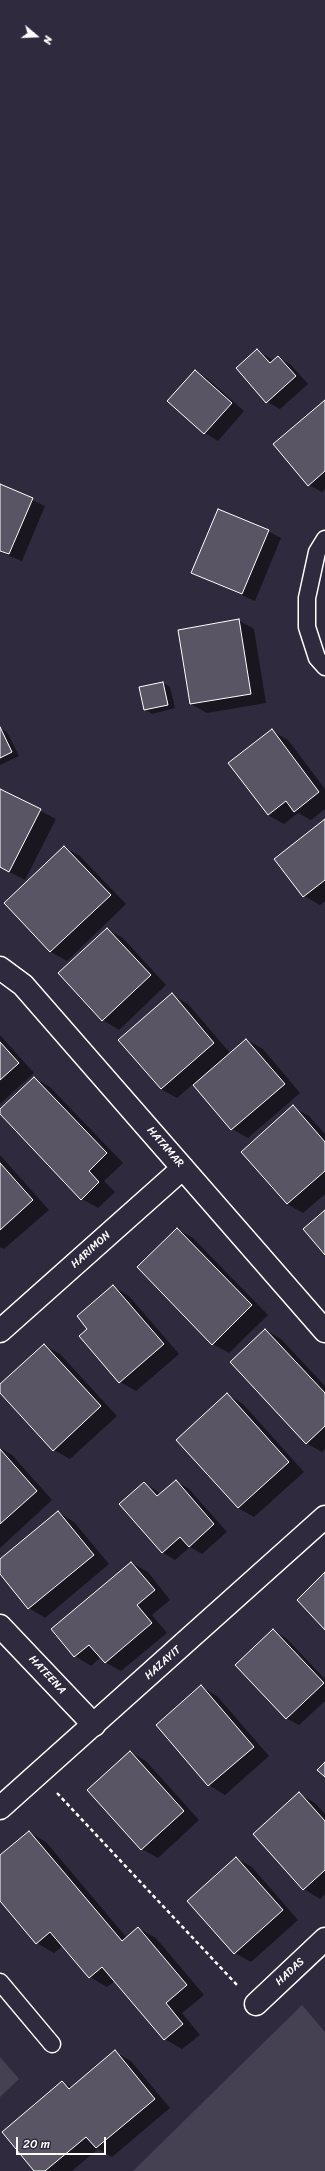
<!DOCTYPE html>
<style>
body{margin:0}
#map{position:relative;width:325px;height:2171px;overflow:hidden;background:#2f2a3d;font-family:Sriracha,sans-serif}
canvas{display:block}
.north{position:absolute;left:16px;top:16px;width:40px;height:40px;-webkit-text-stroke:3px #2f2a3d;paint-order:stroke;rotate:109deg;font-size:11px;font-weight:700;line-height:16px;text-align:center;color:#fff}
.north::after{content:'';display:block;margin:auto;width:14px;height:18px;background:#fff;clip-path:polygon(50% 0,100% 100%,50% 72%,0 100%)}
.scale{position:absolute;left:16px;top:2137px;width:90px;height:18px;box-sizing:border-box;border:2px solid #fff;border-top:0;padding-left:5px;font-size:12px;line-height:14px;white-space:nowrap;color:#fff;-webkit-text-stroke:3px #2f2a3d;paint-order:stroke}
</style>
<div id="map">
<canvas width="325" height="2171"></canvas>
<div class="north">N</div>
<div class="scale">20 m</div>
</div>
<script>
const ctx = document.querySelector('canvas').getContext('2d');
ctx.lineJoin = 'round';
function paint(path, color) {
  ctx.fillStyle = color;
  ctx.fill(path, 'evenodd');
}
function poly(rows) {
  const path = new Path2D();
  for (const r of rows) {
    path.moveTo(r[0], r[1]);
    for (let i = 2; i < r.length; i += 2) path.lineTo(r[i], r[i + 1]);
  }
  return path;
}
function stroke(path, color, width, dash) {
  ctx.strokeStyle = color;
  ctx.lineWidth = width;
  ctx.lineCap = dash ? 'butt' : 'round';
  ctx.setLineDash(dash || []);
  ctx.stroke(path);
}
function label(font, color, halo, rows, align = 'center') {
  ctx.font = font + ' Sriracha,sans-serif';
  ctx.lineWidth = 4;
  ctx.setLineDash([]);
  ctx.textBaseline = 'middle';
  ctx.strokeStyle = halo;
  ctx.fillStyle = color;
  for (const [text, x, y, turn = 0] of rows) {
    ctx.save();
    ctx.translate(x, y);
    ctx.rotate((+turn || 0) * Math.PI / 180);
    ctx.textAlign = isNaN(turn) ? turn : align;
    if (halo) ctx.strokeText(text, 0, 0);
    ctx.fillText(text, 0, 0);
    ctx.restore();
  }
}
const green = poly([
 [302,2005,325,2032,325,2171,133,2171],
 [0,2057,19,2079,0,2097]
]);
const shadow = poly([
 [257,350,274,361,278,357,291,365,308,384,280,409,267,402],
 [195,371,208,379,244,411,218,441,205,433],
 [325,401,325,489,322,492,309,485],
 [0,485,45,506,22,561,0,552],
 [268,531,281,538,255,601,193,573],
 [238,620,254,629,266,703,207,713,191,704],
 [163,683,170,687,175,708,152,714,145,709,140,688],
 [0,728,7,732,19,756,0,765],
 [272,731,288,740,325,789,325,809,311,820,298,813,284,824,268,815],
 [0,790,56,819,25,880,0,867],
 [325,820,325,901,320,905,304,896],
 [64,847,80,856,126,904,67,961,51,952,5,903],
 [107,929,123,938,166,985,119,1030,103,1020,60,973],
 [172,995,188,1004,231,1054,247,1040,263,1049,300,1093,248,1138,232,1129,193,1084,177,1098,161,1089],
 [0,1035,34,1073,0,1104],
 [34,1078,50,1087,123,1163,104,1181,115,1192,98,1208,82,1199,0,1113],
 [293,1107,309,1116,325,1134,325,1194,303,1213,287,1204],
 [0,1155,49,1210,4,1249,0,1247],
 [177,1229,193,1238,268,1315,229,1353,213,1344],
 [113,1286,129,1296,179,1354,136,1391,120,1382,89,1329],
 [266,1330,281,1339,325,1386,325,1449,322,1452,306,1443],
 [44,1345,60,1354,117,1416,70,1459,54,1450,0,1391,0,1386],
 [227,1394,243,1404,304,1472,254,1517,238,1508],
 [0,1448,12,1455,52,1500,0,1548],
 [176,1481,189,1489,227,1532,202,1554,190,1547,175,1560,162,1552,145,1483,161,1494],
 [58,1512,74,1522,109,1564,45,1618,29,1608,0,1573,0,1560],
 [132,1563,148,1572,170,1600,152,1615,167,1633,121,1671,105,1662,101,1657,91,1666,75,1656],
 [273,1630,286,1638,325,1679,325,1701,299,1725,286,1718],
 [202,1687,217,1696,269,1756,225,1795,209,1785,157,1725],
 [130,1752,146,1761,199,1820,158,1858,142,1849],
 [299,1794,315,1803,325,1814,325,1894,320,1899,304,1889,254,1834],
 [29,1832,46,1842,127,1938,138,1928,156,1938,204,1995,182,2013,200,2035,182,2049,165,2039,115,1981,107,1987,90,1977,63,1946,54,1953,37,1943,0,1900,0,1856],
 [236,1858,252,1867,298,1920,251,1962,235,1953],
 [115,2052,131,2061,170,2108,112,2157,98,2149,72,2171,35,2171,62,2082,72,2088]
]);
const building = poly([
 [257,349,270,363,278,356,296,376,266,403,236,368,257,349],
 [195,370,232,403,204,434,167,401,195,370],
 [325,400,325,471,308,486,273,444,325,400],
 [0,484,33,498,9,554,0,551,0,484],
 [218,509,269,530,242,594,191,573,218,509],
 [239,619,251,694,190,704,178,630,239,619],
 [163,682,168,705,144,710,139,687,163,682],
 [0,727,12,752,0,758,0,727],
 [272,729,319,792,294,812,286,801,268,815,228,763,272,729],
 [0,789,41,809,9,872,0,867,0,789],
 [325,819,325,880,303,897,274,859,325,819],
 [64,846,111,895,50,952,4,903,64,846],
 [107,928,151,975,102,1021,58,973,107,928],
 [172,993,214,1043,161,1089,118,1040,172,993],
 [246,1039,285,1084,231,1130,193,1085,246,1039],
 [0,1042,19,1063,0,1080,0,1042],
 [34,1077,107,1153,89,1171,99,1182,81,1200,0,1114,0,1109,34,1077],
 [293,1105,325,1142,325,1171,287,1204,241,1152,293,1105],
 [0,1163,33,1200,0,1230,0,1163],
 [325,1210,325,1255,303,1229,325,1210],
 [177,1228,252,1305,212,1345,137,1267,177,1228],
 [113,1285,164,1344,119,1383,79,1336,87,1329,77,1316,113,1285],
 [265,1329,325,1393,325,1426,306,1444,230,1362,265,1329],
 [44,1344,101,1406,53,1451,0,1393,0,1384,44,1344],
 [227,1393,289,1462,238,1508,176,1440,227,1393],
 [0,1449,37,1491,0,1524,0,1449],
 [176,1480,214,1524,189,1547,180,1537,162,1553,119,1504,144,1482,157,1496,176,1480],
 [58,1511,94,1555,28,1609,0,1574,0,1559,58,1511],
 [131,1562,155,1590,137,1605,152,1623,105,1663,89,1645,74,1657,51,1629,131,1562],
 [325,1572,325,1630,297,1600,325,1572],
 [273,1629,324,1683,286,1719,235,1665,273,1629],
 [201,1685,254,1747,208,1786,156,1725,201,1685],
 [130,1751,184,1811,141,1850,87,1790,130,1751],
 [325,1762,325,1777,317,1770,325,1762],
 [299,1792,325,1821,325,1870,303,1890,253,1834,299,1792],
 [29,1831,122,1941,138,1927,187,1985,166,2003,183,2024,164,2040,102,1967,89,1978,50,1932,36,1944,0,1901,0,1855,29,1831],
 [236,1857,283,1910,234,1954,187,1901,236,1857],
 [115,2050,155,2099,96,2148,86,2137,45,2171,34,2171,2,2132,62,2081,69,2089,115,2050]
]);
const path = poly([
 [57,1793,237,1985]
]);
const service = poly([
 [325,539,317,552,307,598,307,627,317,658,325,667],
 [0,1982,52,2044]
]);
const minor = poly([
 [0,968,23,985,325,1331],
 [0,1331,183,1168],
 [0,1626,94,1725],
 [256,2004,325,1939]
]);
const tertiary = poly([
 [0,1808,325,1517]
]);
const streetNames = [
 ["HATAMAR",165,1147,49],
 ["HARIMON",91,1250,-42],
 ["HAZAYIT",163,1663,-42],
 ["HATEENA",47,1675,47],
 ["HADAS",290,1972,-43]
];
paint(green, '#464152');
paint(shadow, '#0007');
paint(building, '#595564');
stroke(building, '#fff', 1);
stroke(service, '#fff', 19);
stroke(minor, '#fff', 25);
stroke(tertiary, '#fff', 25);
stroke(path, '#fff', 2.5, [4, 3]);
stroke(service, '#2f2a3d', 16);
stroke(minor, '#2f2a3d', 22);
stroke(tertiary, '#2f2a3d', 22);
label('11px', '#fff', '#2f2a3d', streetNames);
</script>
